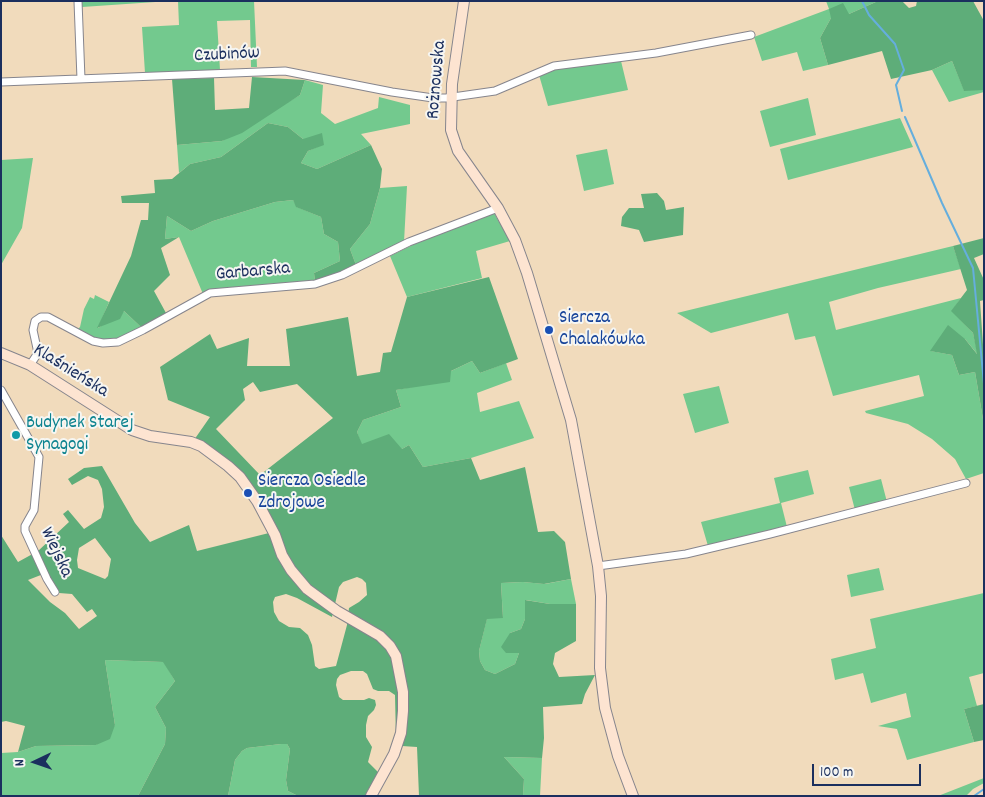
<!DOCTYPE html>
<meta charset="utf-8">
<style>
body{margin:0}
#map{position:relative;width:985px;height:797px;overflow:hidden;background:#f1dbbc;font-family:Dekko,sans-serif}
canvas{display:block}
.frame{position:absolute;inset:0;border:2px solid #1b2f5e;pointer-events:none}
.north{position:absolute;left:10px;top:737px;width:50px;height:50px;-webkit-text-stroke:4px #f6f6f2;paint-order:stroke;rotate:267deg;font-size:14px;font-weight:700;line-height:20px;text-align:center;color:#1b2f5e}
.north::after{content:'';display:block;margin:auto;width:18px;height:22px;background:#1b2f5e;clip-path:polygon(50% 0,100% 100%,50% 72%,0 100%)}
.scale{position:absolute;left:812px;top:764px;width:109px;height:22px;box-sizing:border-box;border:2px solid #1b2f5e;border-top:0;padding-left:6px;font-size:15px;line-height:18px;white-space:nowrap;color:#1b2f5e;-webkit-text-stroke:4px #f6f6f2;paint-order:stroke}
</style>
<div id="map">
<canvas width="985" height="797"></canvas>
<div class="frame"></div>
<div class="north">N</div>
<div class="scale">100 m</div>
</div>
<script>
const ctx = document.querySelector('canvas').getContext('2d');
ctx.lineJoin = 'round';
function paint(path, color) {
  ctx.fillStyle = color;
  ctx.fill(path, 'evenodd');
}
function poly(rows) {
  const path = new Path2D();
  for (const r of rows) {
    path.moveTo(r[0], r[1]);
    for (let i = 2; i < r.length; i += 2) path.lineTo(r[i], r[i + 1]);
  }
  return path;
}
function stroke(path, color, width, dash) {
  ctx.strokeStyle = color;
  ctx.lineWidth = width;
  ctx.lineCap = dash ? 'butt' : 'round';
  ctx.setLineDash(dash || []);
  ctx.stroke(path);
}
function label(font, color, halo, rows, align = 'center') {
  ctx.font = font + ' Dekko,sans-serif';
  ctx.lineWidth = 4;
  ctx.setLineDash([]);
  ctx.textBaseline = 'middle';
  ctx.strokeStyle = halo;
  ctx.fillStyle = color;
  for (const [text, x, y, turn = 0] of rows) {
    ctx.save();
    ctx.translate(x, y);
    ctx.rotate((+turn || 0) * Math.PI / 180);
    ctx.textAlign = isNaN(turn) ? turn : align;
    if (halo) ctx.strokeText(text, 0, 0);
    ctx.fillText(text, 0, 0);
    ctx.restore();
  }
}
const green = poly([
 [82,1,170,1,82,7],
 [178,1,254,1,257,67,251,67,250,20,217,21,220,70,145,73,142,27,179,25],
 [826,1,878,1,849,14,831,18,820,38,828,65,803,71,797,52,762,61,754,37,829,9],
 [621,61,628,90,548,106,539,75,553,69],
 [952,61,964,90,984,90,984,92,949,102,932,70],
 [305,80,323,85,321,113,335,124,378,108,379,97,410,105,410,124,361,134,371,145,317,169,301,163,308,151,324,144,303,139,288,127,268,123,221,157,190,164,179,173,177,145,222,141,300,95],
 [808,98,816,135,770,147,760,111],
 [900,118,913,147,788,180,780,149],
 [607,149,614,184,584,191,576,155],
 [33,158,22,228,1,265,1,160],
 [407,186,404,242,356,265,350,249,370,224,380,188],
 [293,200,297,207,321,217,324,234,338,242,340,261,314,273,315,281,266,284,263,286,203,294,179,237,165,239,167,216,191,231,213,221,275,202],
 [494,213,510,241,476,251,482,278,407,297,390,256,427,238],
 [953,246,961,269,878,288,829,302,836,330,961,298,952,311,973,333,978,355,965,339,931,351,952,355,959,375,975,372,984,425,984,473,966,479,955,459,932,439,908,424,866,413,865,411,924,396,919,375,833,396,815,336,795,340,788,313,711,333,677,313],
 [95,295,109,302,98,328,124,311,142,328,119,339,109,341,96,339,78,329,80,327,84,309,90,297,94,299],
 [472,361,480,373,506,363,512,380,477,393,480,412,519,401,534,438,471,458,423,467,409,445,402,449,361,444,357,432,363,420,401,407,396,390,422,385],
 [719,386,729,423,695,433,683,394],
 [808,470,814,494,781,503,787,527,708,546,701,522,780,503,774,478],
 [881,479,887,502,855,510,849,487],
 [879,568,884,590,851,597,847,575],
 [571,579,576,604,550,604,526,600,525,619,521,629,510,633,519,653,515,664,495,674,485,670,480,661,479,651,487,618,503,618,501,583,523,582,545,584],
 [984,593,984,673,969,677,977,706,964,709,974,742,907,760,897,729,878,726,911,717,906,693,871,703,863,673,835,680,831,659,876,648,870,619],
 [105,660,164,662,175,681,155,707,166,728,165,744,138,796,1,796,1,753,18,752,36,746,96,745,115,725],
 [281,744,287,744,290,749,286,780,288,791,298,796,228,796,235,760,242,751,247,748],
 [504,757,542,758,540,796,523,796,524,779],
 [984,778,984,783,973,789,966,796,938,796]
]);
const forest = poly([
 [878,1,902,1,909,8,916,6,917,1,973,1,984,21,984,90,964,91,952,61,932,70,891,79,882,51,828,65,820,38,831,18,829,9,843,3,849,14],
 [252,77,305,80,300,95,242,133,222,141,177,145,172,79,214,78,215,110,249,108],
 [268,123,288,127,303,139,322,133,324,145,308,151,301,163,317,169,371,145,382,169,380,188,370,224,350,249,356,265,325,279,315,281,314,273,340,261,338,242,324,234,321,217,296,207,293,200,275,202,213,221,191,231,167,216,165,239,179,237,161,248,170,275,154,291,166,313,142,328,124,311,120,319,97,328,131,256,141,220,148,220,149,203,122,203,121,196,155,193,154,180,172,179,190,164,221,157],
 [657,193,664,201,666,210,684,207,683,235,644,242,639,230,621,226,622,217,629,208,644,208,641,194],
 [984,238,984,254,974,258,984,280,984,300,980,301,984,359,984,425,975,372,959,375,952,355,930,351,948,325,965,339,977,354,973,333,951,311,967,290,953,246],
 [489,277,518,359,480,373,472,361,451,371,450,382,396,390,401,407,363,420,357,432,362,444,389,434,402,449,409,445,423,467,471,458,480,480,525,467,538,532,554,531,565,542,571,579,544,584,523,582,501,583,503,618,487,619,479,651,480,661,485,670,495,674,515,664,519,653,506,653,501,647,510,633,521,629,525,619,525,600,550,604,576,604,576,641,555,653,553,664,559,677,595,675,585,694,582,704,543,707,544,738,542,758,504,757,524,779,523,796,419,796,417,747,402,746,396,739,395,695,389,691,378,691,373,689,367,674,363,671,351,671,340,675,337,679,336,685,339,697,343,700,364,700,369,698,375,700,376,705,374,710,368,716,366,725,366,737,372,747,368,762,378,772,367,792,372,796,298,796,288,791,286,780,290,749,287,744,281,744,247,748,242,751,235,760,228,796,138,796,165,744,166,728,155,707,175,681,163,662,105,660,115,725,110,739,96,745,36,746,18,752,25,726,6,721,1,722,1,535,18,562,38,551,69,522,63,514,68,510,84,529,101,518,104,507,102,489,98,480,88,476,72,485,68,479,84,468,102,466,135,523,150,542,189,525,197,551,269,533,276,530,249,481,205,446,194,440,210,417,168,400,160,367,210,334,217,349,249,338,247,366,290,366,286,329,348,317,357,376,380,372,383,353,391,352,407,297],
 [253,382,260,392,297,384,333,418,260,475,216,429,245,400,243,389],
 [95,538,111,559,108,576,105,579,78,568,77,560,79,548],
 [46,573,59,593,72,594,87,612,92,609,97,616,79,629,65,613,50,602,28,580],
 [357,577,362,579,366,583,367,595,359,602,349,608,347,625,336,666,319,669,315,666,312,645,308,635,300,628,289,627,279,621,274,612,273,602,275,597,286,594,297,598,332,617,339,587,343,582],
 [984,704,984,740,974,742,964,709]
]);
const stream = poly([
 [862,1,869,15,895,44,904,70,896,85,902,111],
 [905,117,942,203,973,268,984,384],
 [974,796,984,789]
]);
const street = poly([
 [78,1,81,79],
 [1,82,285,71,392,92,433,98,446,98,495,91,554,66,656,53,751,35],
 [30,365,38,353,33,330,35,321,41,317,48,317,93,341,103,343,118,342,143,330,210,293,315,284,342,275,409,242,498,208],
 [1,390,39,457,34,510,25,526,25,531,47,579,55,592],
 [598,566,686,554,770,534,966,483]
]);
const secondary = poly([
 [464,1,452,84,451,130,458,151,498,208,515,240,527,273,571,420,598,566,601,596,600,668,605,708,618,756,633,796],
 [1,353,30,365,132,430,150,436,191,442,201,446,228,466,240,477,257,501,275,535,282,555,291,570,307,589,337,611,380,636,390,646,396,656,403,692,403,711,401,733,394,754,371,796]
]);
const markers = [
 [549,330,5,"#1a4fb4"],
 [16,435,5,"#0f9aa8"],
 [248,493,5,"#1a4fb4"]
];
const streetNames = [
 ["Czubinów",227,56,-3],
 ["Rożnowska",438,80,-85],
 ["Garbarska",253,273,-5],
 ["Klaśnieńska",70,372,32],
 ["Wiejska",55,553,65]
];
const transitNames = [
 ["Siercza",559,319],
 ["Chalakówka",559,341],
 ["Siercza Osiedle",258,482],
 ["Zdrojowe",258,504]
];
const cultureNames = [
 ["Budynek Starej",26,424],
 ["Synagogi",26,446]
];
paint(green, '#73c98e');
paint(forest, '#5ead79');
stroke(stream, '#65aedd', 2);
stroke(street, '#86858d', 9);
stroke(secondary, '#86858d', 12);
stroke(street, '#fff', 7);
stroke(secondary, '#fde4d1', 10);
for (const [x, y, r, color] of markers) {
  const dot = new Path2D();
  dot.arc(x, y, r, 0, 2 * Math.PI);
  ctx.fillStyle = color;
  ctx.fill(dot);
  stroke(dot, '#f6f6f2', 2);
}
label('19px', '#1b2f5e', '#f6f6f2', streetNames);
label('19px', '#164399', '#f6f6f2', transitNames, 'left');
label('19px', '#0d838f', '#f6f6f2', cultureNames, 'left');
</script>
